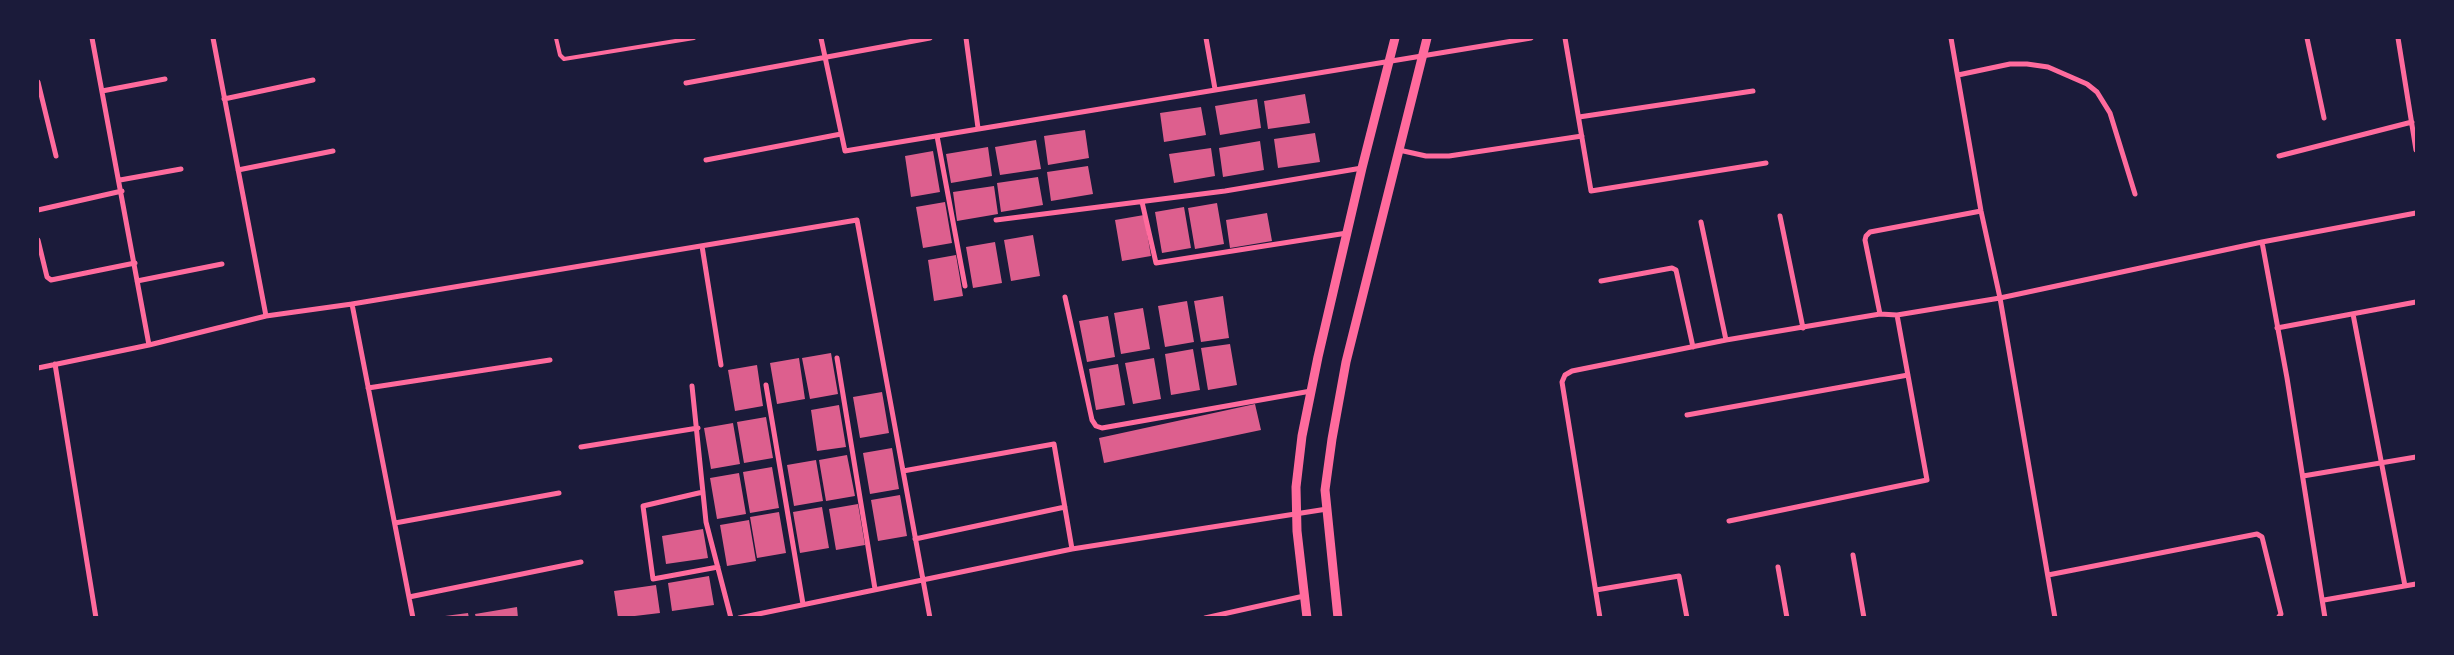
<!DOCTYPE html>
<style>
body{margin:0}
#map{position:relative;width:2454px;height:655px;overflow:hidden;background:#1b1b3a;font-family:"DM Sans",sans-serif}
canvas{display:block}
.frame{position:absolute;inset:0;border:39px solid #1b1b3a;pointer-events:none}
</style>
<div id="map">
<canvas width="2454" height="655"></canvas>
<div class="frame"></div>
</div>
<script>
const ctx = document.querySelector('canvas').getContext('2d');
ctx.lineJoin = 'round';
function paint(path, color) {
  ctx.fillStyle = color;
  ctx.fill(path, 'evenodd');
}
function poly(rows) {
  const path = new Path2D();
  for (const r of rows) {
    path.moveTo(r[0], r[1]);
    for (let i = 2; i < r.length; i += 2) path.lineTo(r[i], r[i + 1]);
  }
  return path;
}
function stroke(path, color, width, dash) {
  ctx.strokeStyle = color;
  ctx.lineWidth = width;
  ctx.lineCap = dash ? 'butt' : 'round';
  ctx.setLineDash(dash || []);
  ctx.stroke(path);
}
const building = poly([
 [1305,94,1310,123,1268,129,1264,101],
 [1257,99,1261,128,1220,135,1215,106],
 [1201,107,1206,135,1164,142,1160,113],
 [1085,130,1089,158,1048,165,1044,136],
 [1315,133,1320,162,1278,168,1274,139],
 [1036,140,1041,169,1000,175,995,147],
 [1260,141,1264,170,1223,177,1219,148],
 [988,147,992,176,951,183,946,154],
 [1211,148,1215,176,1174,183,1169,154],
 [933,151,940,192,911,197,905,156],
 [1088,166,1093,194,1051,201,1047,172],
 [1038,177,1043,205,1001,212,997,183],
 [994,186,998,214,957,221,953,192],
 [945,202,952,243,923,248,916,207],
 [1217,203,1224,244,1195,249,1188,208],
 [1184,207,1191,248,1162,253,1155,212],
 [1267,213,1272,241,1230,248,1226,220],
 [1144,215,1151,256,1122,261,1115,220],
 [1033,235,1040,276,1011,281,1004,240],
 [995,242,1002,283,973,288,966,247],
 [956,255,963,296,934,301,928,260],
 [1223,296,1229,338,1201,342,1194,301],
 [1187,301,1194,342,1165,347,1158,306],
 [1143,308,1150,349,1121,354,1114,313],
 [1108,316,1115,357,1087,362,1079,321],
 [1230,344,1237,385,1208,390,1201,348],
 [1193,349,1200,390,1171,395,1165,354],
 [831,353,838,394,810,399,802,358],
 [799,358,805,399,777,404,770,363],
 [1154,358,1161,399,1133,404,1125,363],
 [1118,364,1125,405,1096,410,1089,369],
 [757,365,763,406,735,411,728,370],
 [882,392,889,433,860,438,853,397],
 [1255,404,1261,430,1104,463,1099,438],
 [839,405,846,447,817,451,811,410],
 [766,417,773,458,744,463,737,422],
 [733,423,740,464,711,469,704,428],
 [892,448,899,489,870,494,863,453],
 [847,455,855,496,826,501,819,460],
 [816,460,823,501,794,506,787,465],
 [772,467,779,508,750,513,743,472],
 [739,473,746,514,717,519,710,478],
 [900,495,907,536,878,541,871,500],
 [858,504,865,545,836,550,829,509],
 [822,507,829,548,800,553,793,512],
 [779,512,786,553,757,558,750,517],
 [749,520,756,561,727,566,720,525],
 [703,529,708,558,666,564,662,536],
 [709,576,714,605,672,611,668,583],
 [656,585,660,613,618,618,614,591],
 [517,607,518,618,476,618,475,614],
 [468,613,469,618,445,618,445,616]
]);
const service = poly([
 [556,38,560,55,564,59,694,38]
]);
const minor = poly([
 [92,38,149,345],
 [213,38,266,316],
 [821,38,845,151,1531,38],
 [966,38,978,128],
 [1206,38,1215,89],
 [1565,38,1591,191,1766,163],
 [1951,38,1981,211,2000,298,2055,618],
 [2307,38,2324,118],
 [2398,38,2416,150],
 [1958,75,2010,64,2027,64,2048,67,2087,84,2097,92,2110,113,2135,194],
 [38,82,56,156],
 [686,83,930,38],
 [102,91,165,79],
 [224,99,313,80],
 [1579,117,1753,91],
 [937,136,965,286],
 [1399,150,1426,156,1449,156,1582,136],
 [2279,156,2412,122],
 [706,160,841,134],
 [238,170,333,151],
 [120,180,181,169],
 [1142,202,1156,263,1347,233],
 [38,210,122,191],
 [1780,216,1803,328],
 [996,220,1225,191,1362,168],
 [1701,222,1726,340],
 [38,240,47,277,51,280,135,263],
 [2262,242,2287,378,2325,618],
 [702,246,721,365],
 [137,281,222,264],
 [1601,281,1672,268,1676,270,1693,347],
 [1065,297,1092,420,1096,426,1102,428,1311,391],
 [352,304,413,618],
 [1880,314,1865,240,1866,236,1870,232,1981,211],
 [2353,314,2405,586],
 [2277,328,2416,302],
 [837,358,875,589],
 [55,364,96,618],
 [38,368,149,345,266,316,352,304,857,220,930,618],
 [766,385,803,604],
 [692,386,706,522,731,618],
 [368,388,550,360],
 [1687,415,1908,375],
 [581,447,698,428],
 [903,471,1054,444,1072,549],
 [2303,476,2416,457],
 [703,492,643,506,653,579,718,567],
 [1729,521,1927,480,1897,315],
 [395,523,559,493],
 [915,539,1065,507],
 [1853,555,1864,618],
 [1778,567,1787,618],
 [2048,575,2257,534,2262,537,2281,614,2278,618],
 [1596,590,1679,576,1687,618],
 [409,597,581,562],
 [2324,600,2416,584],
 [739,618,1072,549,1327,509],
 [1205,618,1304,596],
 [1600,618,1562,382,1565,375,1572,371,1726,340,1880,314,1897,315,2000,298,2262,242,2416,213]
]);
const tertiary = poly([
 [1307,618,1297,531,1296,487,1302,436,1318,357,1362,168,1395,38],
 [1338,618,1325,490,1332,439,1346,362,1427,38]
]);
paint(building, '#dd5f8e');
stroke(service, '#ff6b9d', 4);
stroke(minor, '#ff6b9d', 5);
stroke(tertiary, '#ff6b9d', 9);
</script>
